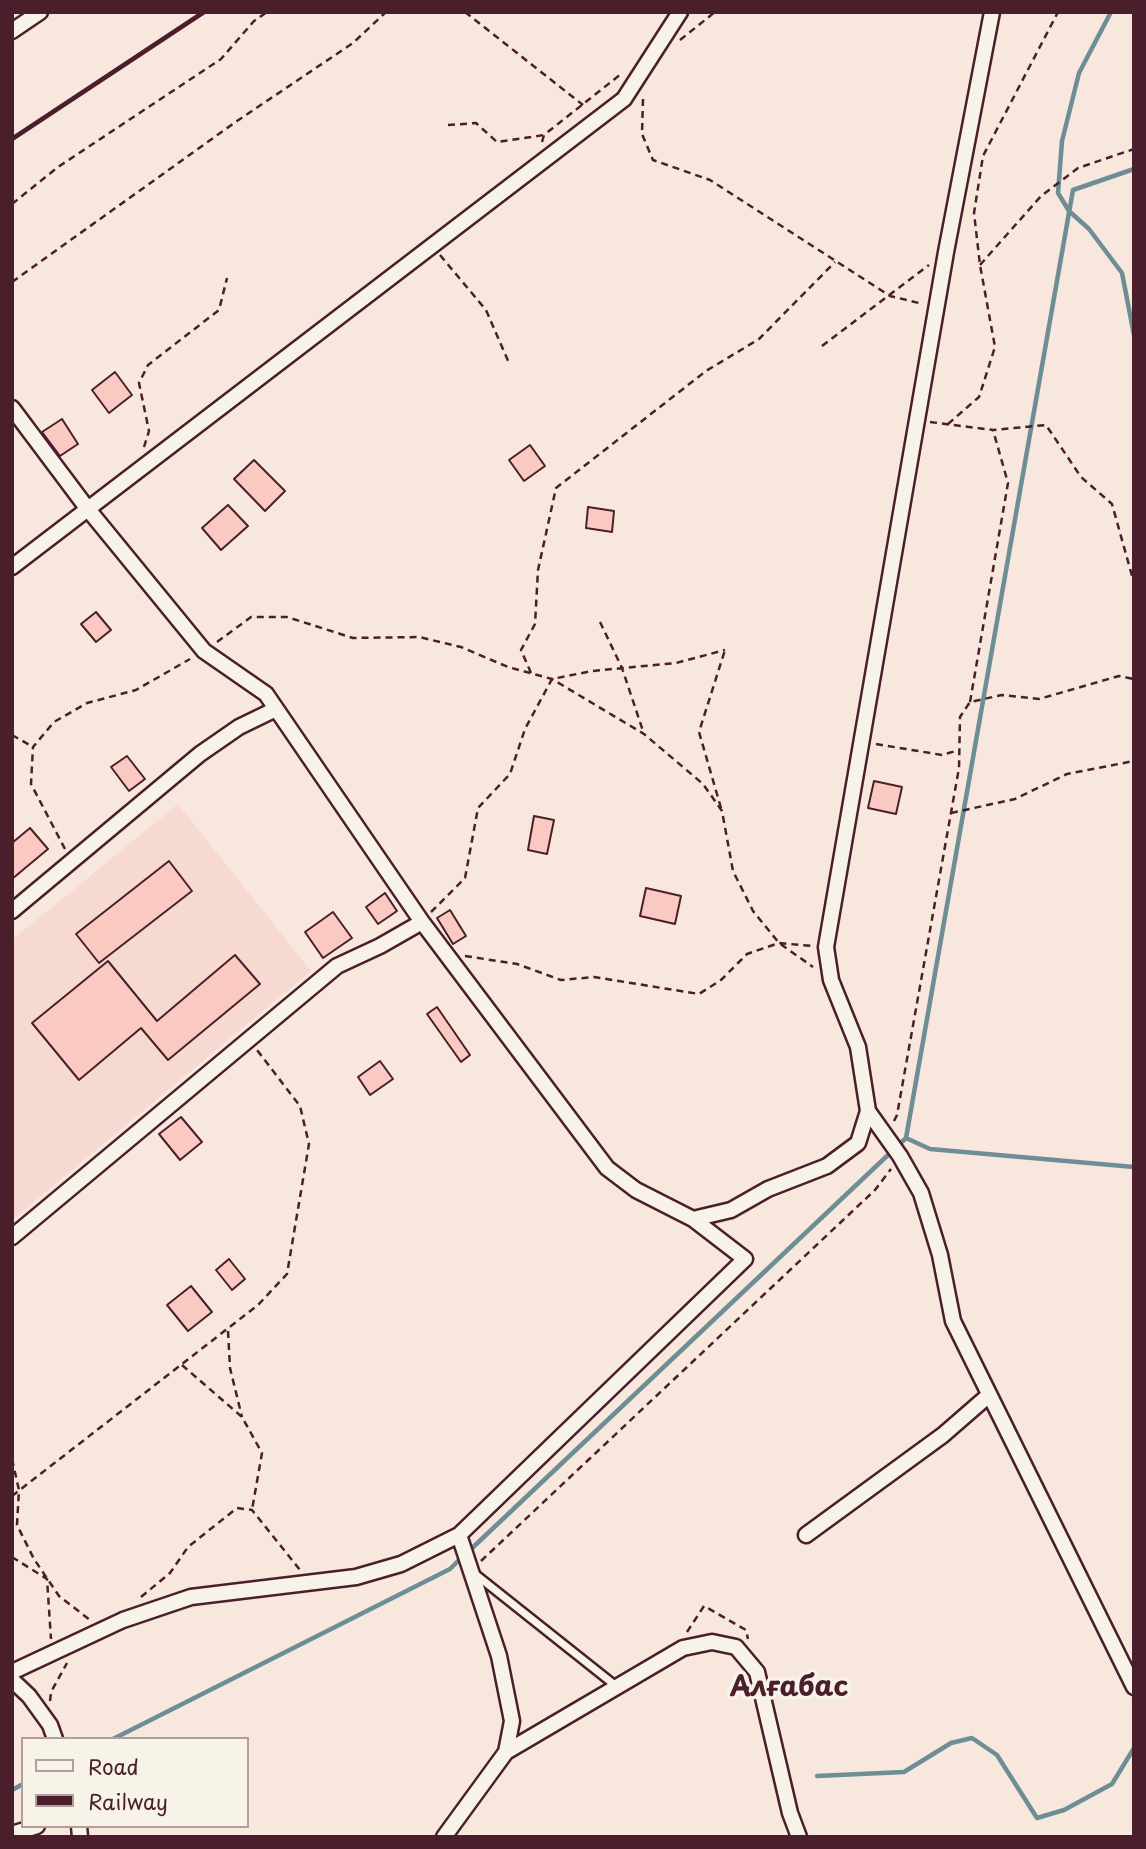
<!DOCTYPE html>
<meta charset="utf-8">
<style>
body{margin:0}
#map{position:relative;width:1146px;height:1849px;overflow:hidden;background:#f8e7dd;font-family:"Playpen Sans",sans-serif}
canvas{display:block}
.frame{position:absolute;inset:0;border:14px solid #4a1f2b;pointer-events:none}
.legend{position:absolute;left:21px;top:1737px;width:228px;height:91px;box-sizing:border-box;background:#f7f3e8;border:2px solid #b29e9c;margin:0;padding:9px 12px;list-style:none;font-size:21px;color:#4a1f2b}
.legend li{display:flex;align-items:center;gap:14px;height:35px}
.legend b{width:35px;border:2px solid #b29e9c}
</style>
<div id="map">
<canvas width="1146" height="1849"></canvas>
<div class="frame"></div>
<ul class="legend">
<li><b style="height:9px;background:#f7f3e8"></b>Road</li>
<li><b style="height:9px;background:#4a1f2b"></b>Railway</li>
</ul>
</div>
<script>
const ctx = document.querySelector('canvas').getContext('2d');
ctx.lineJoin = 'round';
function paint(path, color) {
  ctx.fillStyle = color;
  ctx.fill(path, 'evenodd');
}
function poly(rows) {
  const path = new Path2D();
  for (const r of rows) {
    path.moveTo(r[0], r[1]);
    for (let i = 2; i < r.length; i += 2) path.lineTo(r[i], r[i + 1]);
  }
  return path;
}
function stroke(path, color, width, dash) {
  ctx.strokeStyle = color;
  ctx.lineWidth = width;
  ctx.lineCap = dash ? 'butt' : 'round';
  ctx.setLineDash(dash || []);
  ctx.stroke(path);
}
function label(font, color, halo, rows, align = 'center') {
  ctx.font = font + ' "Playpen Sans",sans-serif';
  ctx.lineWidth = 7;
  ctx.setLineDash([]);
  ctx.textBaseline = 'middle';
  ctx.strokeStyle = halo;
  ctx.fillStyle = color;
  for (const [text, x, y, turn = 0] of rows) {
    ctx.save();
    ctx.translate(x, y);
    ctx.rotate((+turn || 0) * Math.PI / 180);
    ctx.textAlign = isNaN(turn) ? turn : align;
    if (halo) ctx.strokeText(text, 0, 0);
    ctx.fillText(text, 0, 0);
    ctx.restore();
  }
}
const built = poly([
 [178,804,311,971,12,1220,12,940]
]);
const stream = poly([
 [1111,12,1079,73,1062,141,1058,193,1069,211,1089,229,1122,273,1134,335],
 [906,1138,930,1149,1134,1167],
 [469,1551,906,1138,1073,190,1134,169],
 [113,1739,450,1569,462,1557],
 [817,1776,904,1772,951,1743,972,1738,997,1755,1037,1818,1064,1810,1112,1784,1134,1748],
 [12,1790,23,1784]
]);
const building = poly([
 [115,372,132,395,109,413,92,390,115,372],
 [62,419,78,444,60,456,42,432,62,419],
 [530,445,545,466,524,481,509,460,530,445],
 [254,460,285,491,265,511,234,479,254,460],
 [228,505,248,526,221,550,202,528,228,505],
 [588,507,614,511,612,532,586,528,588,507],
 [96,612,111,630,96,642,81,624,96,612],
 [127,756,145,779,129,791,111,767,127,756],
 [874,781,902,787,896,814,868,808,874,781],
 [534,816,554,820,547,854,528,850,534,816],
 [30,828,48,849,12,879,12,843,30,828],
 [169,861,192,891,99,963,76,934,169,861],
 [646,888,681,896,675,924,640,916,646,888],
 [385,893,397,911,378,924,366,907,385,893],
 [450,910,466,936,453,944,437,918,450,910],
 [333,912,352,938,323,958,305,932,333,912],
 [235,955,260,984,168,1060,141,1028,79,1080,32,1023,108,961,157,1021,235,955],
 [437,1007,470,1055,461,1062,427,1014,437,1007],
 [380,1061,393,1079,370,1095,358,1077,380,1061],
 [181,1117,202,1142,180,1160,159,1134,181,1117],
 [229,1259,245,1279,232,1290,216,1270,229,1259],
 [191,1286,212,1312,188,1331,167,1305,191,1286]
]);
const path = poly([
 [465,12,583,105],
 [680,40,715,12],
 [643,99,642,134,653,160,710,180,890,296,923,304],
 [448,125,476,123,497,142,544,135],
 [542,142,544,135,621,74],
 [12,204,58,167,221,59,254,21,267,12],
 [440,255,486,310,509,363],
 [980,265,1041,196,1078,168,1134,149],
 [12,282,237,121,353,43,386,12],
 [822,346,929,265],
 [930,422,993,430,1046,425,1081,477,1112,504,1134,583],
 [948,424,979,397,995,347,980,265,974,213,983,156,1058,12],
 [144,447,149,431,139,383,148,365,219,310,227,278],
 [600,622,622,668,644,734],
 [217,642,251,617,287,617,353,638,419,637,461,647,508,667,552,679,644,734,703,784,722,811,733,871,753,911,779,943,813,967],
 [531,673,521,650,535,624,538,570,556,488,706,371,759,339,835,262],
 [970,702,1008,483,993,430],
 [12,735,33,747],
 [876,744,942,755,959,750],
 [721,808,699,732,725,650],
 [951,813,1015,799,1067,774,1134,761],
 [65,849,31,784,33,747,54,722,87,703,136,690,190,659],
 [431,912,465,878,478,808,510,774,525,729,552,679,592,671,676,663,725,650],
 [465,956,517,964,561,980,594,977,699,994,721,980,747,954,779,943,812,946],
 [894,1121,897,1115,959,768,960,717,970,702,1002,695,1039,699,1119,676,1134,679],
 [228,1331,230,1368,242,1417],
 [182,1365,242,1417,262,1453,252,1510],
 [12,1459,19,1490,17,1525,34,1559,59,1596,90,1620],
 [12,1496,258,1305,287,1274,309,1144,300,1106,257,1050],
 [12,1557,47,1579,51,1639],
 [481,1561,875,1190,891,1169],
 [141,1597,170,1573,188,1547,237,1508,252,1510,300,1570],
 [687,1632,704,1606,746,1630,748,1639],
 [50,1701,51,1692,67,1663]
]);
const service = poly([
 [475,1574,616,1686]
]);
const minor = poly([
 [12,31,40,12],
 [12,408,87,508,204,651,266,694,422,922,607,1168,636,1190,693,1219,745,1259,459,1535,401,1564,356,1577,191,1597,123,1620,12,1672],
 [12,567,624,99,680,12],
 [12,911,200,754,239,727,276,709],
 [868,1111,900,1156,921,1193,940,1255,953,1321,1134,1687],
 [693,1219,731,1210,768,1189,827,1166,858,1143,868,1111,858,1047,831,980,826,947,946,252,992,12],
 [12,1237,337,966,380,946,422,922],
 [806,1535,943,1435,989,1395],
 [12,1680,29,1696,50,1725,55,1739],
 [506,1752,683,1648,712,1642,736,1647,757,1672,790,1813,799,1837],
 [79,1826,80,1837],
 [12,1834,37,1826],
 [444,1837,506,1752,512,1721,499,1656,459,1535]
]);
const rail = poly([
 [12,139,204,12]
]);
const quarterNames = [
 ["Алғабас",789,1688]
];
paint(built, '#f6dad2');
stroke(stream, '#6e8e96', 4.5);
paint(building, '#facac2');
stroke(building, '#4a1f2b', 2);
stroke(service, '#4a1f2b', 12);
stroke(minor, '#4a1f2b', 19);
stroke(path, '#4a1f2b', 2.5, [7, 5]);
stroke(service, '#f7f3e8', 7);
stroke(minor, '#f7f3e8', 14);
stroke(rail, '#4a1f2b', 4.5);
label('bold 28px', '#4a1f2b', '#f7f3e8', quarterNames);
</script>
